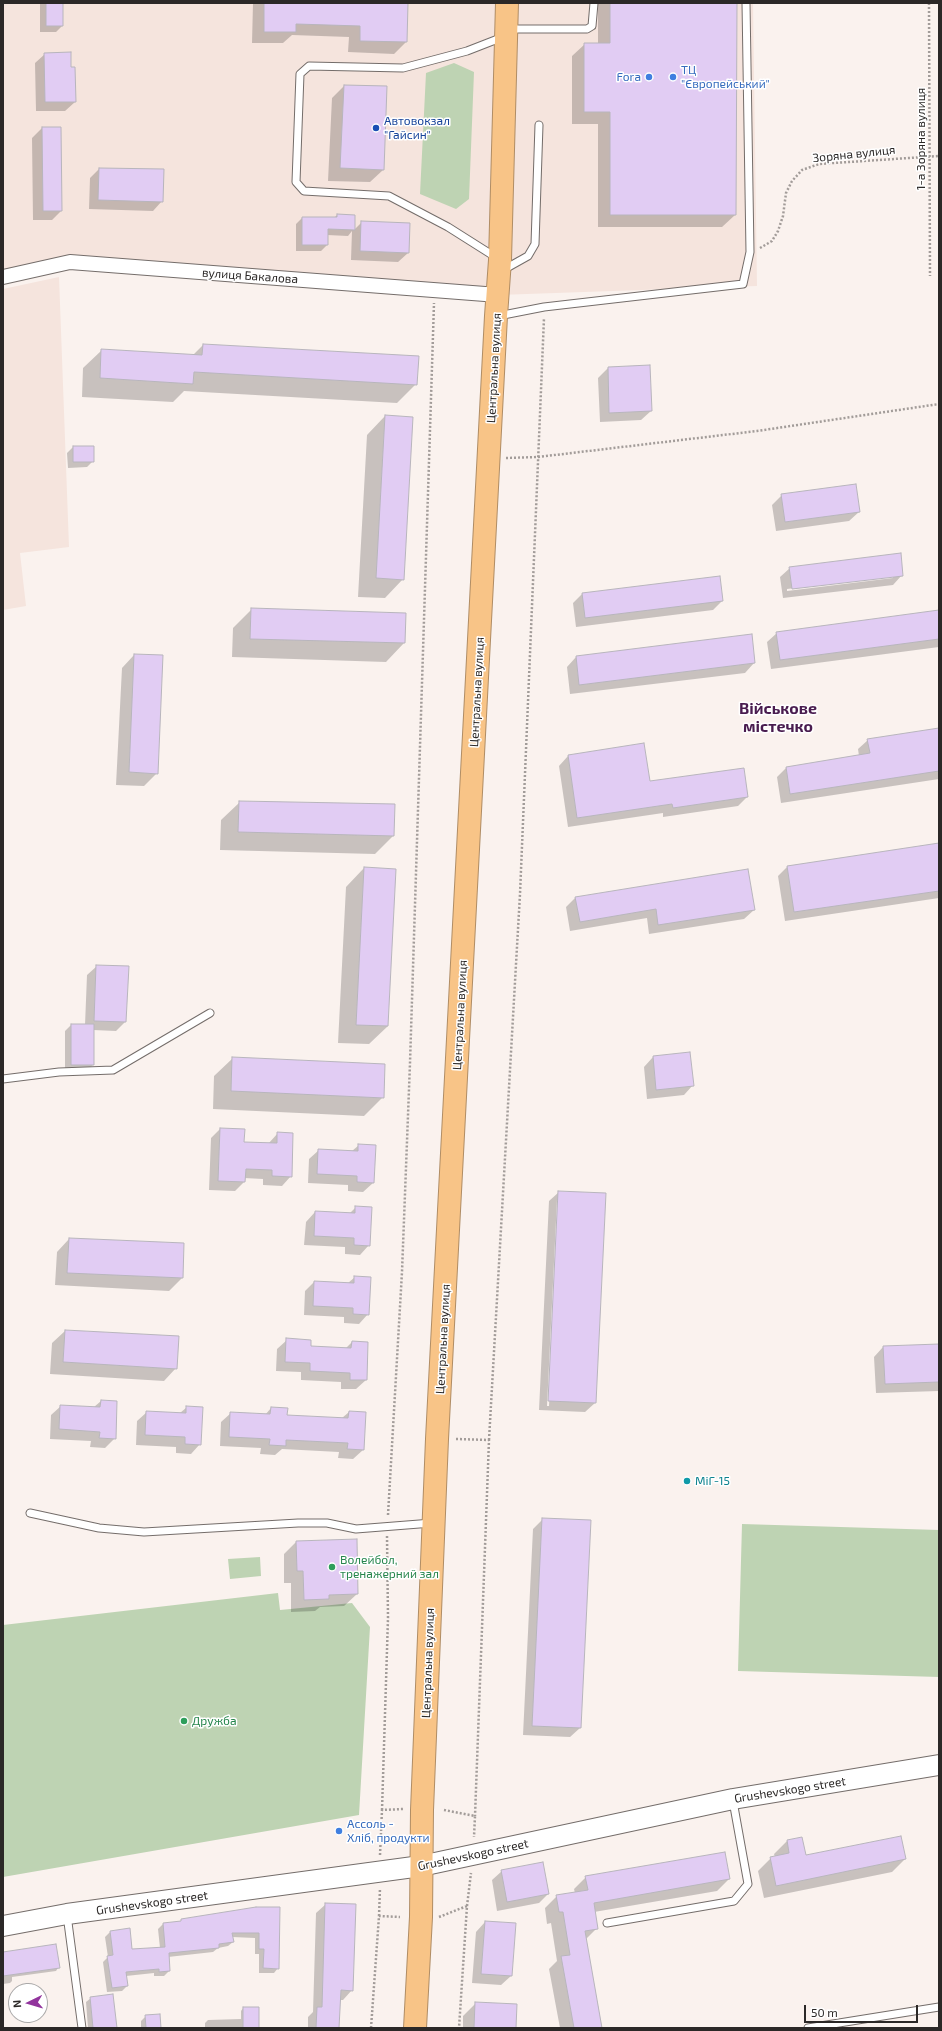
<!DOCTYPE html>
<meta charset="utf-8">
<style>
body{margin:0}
#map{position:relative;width:942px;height:2031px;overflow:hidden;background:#faf2ee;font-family:"Exo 2",sans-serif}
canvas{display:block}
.frame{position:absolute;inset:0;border:4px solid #2b2827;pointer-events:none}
.north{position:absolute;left:8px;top:1983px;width:40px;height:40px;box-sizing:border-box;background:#fff;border:1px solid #aaa9a9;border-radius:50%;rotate:265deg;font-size:11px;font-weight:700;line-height:16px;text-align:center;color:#2b2827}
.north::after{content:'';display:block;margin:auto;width:14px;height:18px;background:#92349d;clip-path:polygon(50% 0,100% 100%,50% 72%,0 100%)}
.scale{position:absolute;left:804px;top:2005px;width:114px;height:18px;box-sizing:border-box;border:2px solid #2b2827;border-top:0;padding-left:5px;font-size:12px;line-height:14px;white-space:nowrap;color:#2b2827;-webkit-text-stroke:3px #fff;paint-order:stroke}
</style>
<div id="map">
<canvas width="942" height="2031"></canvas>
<div class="frame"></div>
<div class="north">N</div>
<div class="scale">50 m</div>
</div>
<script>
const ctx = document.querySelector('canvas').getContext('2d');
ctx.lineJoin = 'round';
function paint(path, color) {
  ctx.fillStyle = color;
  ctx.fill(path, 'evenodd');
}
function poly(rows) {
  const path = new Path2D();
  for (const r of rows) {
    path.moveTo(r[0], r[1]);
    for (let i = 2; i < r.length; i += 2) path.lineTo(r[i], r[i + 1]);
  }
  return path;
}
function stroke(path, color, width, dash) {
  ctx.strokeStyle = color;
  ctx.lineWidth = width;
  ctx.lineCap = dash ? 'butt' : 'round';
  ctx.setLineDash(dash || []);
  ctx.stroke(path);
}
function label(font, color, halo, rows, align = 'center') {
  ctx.font = font + ' "Exo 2",sans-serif';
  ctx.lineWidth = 3;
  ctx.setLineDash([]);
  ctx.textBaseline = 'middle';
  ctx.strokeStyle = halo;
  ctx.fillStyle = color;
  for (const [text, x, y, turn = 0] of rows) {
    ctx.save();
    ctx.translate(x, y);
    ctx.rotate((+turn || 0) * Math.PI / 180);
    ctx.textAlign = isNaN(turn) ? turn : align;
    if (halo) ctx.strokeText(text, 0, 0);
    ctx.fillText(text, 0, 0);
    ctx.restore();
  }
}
const built = poly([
 [3,3,753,3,757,286,498,295,70,262,3,277],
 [59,277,69,547,20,553,26,606,3,610,3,289]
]);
const green = poly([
 [454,63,474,72,469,199,456,209,420,194,426,73],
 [742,1524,939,1530,939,1677,738,1671],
 [260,1557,261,1576,230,1579,228,1559],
 [278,1593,280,1610,352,1603,370,1627,359,1815,3,1877,3,1625]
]);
const shadow = poly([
 [40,3,62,3,62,26,56,32,40,32],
 [253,3,407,3,406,42,394,54,348,52,349,37,292,35,283,43,252,43],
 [598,3,736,3,735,215,722,227,598,227,598,124,572,124,572,56,585,44,598,44],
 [45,54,70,68,75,102,65,111,36,111,35,63],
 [344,86,383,170,370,182,328,181,332,98],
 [42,128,60,128,61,211,52,220,33,220,32,138],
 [99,169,162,201,153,211,89,209,90,178],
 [337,215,354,230,362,222,408,253,398,262,351,260,352,231,348,236,327,235,327,245,321,251,296,251,296,224,302,218,334,218],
 [203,345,416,384,397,403,184,391,173,402,82,397,83,368,102,350,193,355],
 [649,367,651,411,641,420,600,422,598,378,608,368],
 [385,416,403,579,385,598,358,597,367,435],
 [73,447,93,461,87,467,68,468,67,453],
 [782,495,859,512,849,521,776,531,772,505],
 [790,568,902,575,893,585,783,598,780,577],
 [893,576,893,578,787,591,787,589],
 [583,593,722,601,713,610,576,627,573,603],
 [252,609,404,643,386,662,232,657,233,628],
 [939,611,939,647,771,669,767,642,777,633],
 [134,655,157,773,144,786,116,785,122,668],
 [576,657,754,663,745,673,570,694,567,667],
 [939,729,939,779,781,803,777,777,786,768,859,756,858,749,868,740],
 [568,756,649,782,747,797,738,806,663,817,663,813,568,827,559,766],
 [240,802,393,836,375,854,220,850,221,820],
 [939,844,939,898,785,921,778,876,788,866],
 [364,868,388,1026,369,1044,338,1043,346,887],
 [576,897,754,910,744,919,649,934,647,918,570,931,566,907],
 [97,966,125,1022,116,1031,93,1030,93,1065,87,1071,65,1071,65,1031,71,1025,85,1025,87,975],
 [653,1057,693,1085,684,1095,647,1099,644,1067],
 [233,1058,383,1097,364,1116,213,1109,214,1076],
 [220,1129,243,1143,268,1144,278,1133,291,1176,282,1186,263,1185,263,1179,244,1178,244,1182,235,1191,209,1190,211,1138],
 [359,1145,373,1183,363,1192,348,1191,348,1185,308,1183,309,1159,319,1150,352,1151],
 [559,1192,595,1403,585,1412,539,1410,549,1201],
 [557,1200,559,1200,549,1406,547,1406],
 [355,1208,369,1245,360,1255,345,1254,345,1247,304,1245,306,1222,315,1212,349,1214],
 [69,1239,182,1278,169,1291,55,1285,57,1252],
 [355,1277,368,1314,359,1324,344,1323,344,1317,304,1315,305,1291,314,1282,348,1283],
 [65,1331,176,1368,164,1381,50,1374,52,1343],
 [287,1340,310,1347,345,1349,352,1342,366,1380,356,1389,341,1389,341,1382,301,1380,301,1372,276,1371,277,1349],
 [939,1345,939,1391,876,1393,874,1357,883,1347],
 [101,1401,115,1438,105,1448,90,1447,91,1441,50,1439,51,1415,61,1406,94,1407],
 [187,1407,200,1444,191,1454,176,1453,176,1447,136,1445,137,1421,147,1412,180,1413],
 [271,1408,286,1416,342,1418,349,1412,363,1450,353,1459,338,1458,339,1452,282,1449,275,1455,260,1454,261,1448,220,1446,221,1422,231,1413,265,1415],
 [543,1519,580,1728,570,1737,523,1735,533,1529],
 [296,1542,357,1594,344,1606,320,1607,315,1611,291,1612,291,1583,284,1583,284,1554],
 [801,1838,805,1856,905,1859,892,1872,764,1898,758,1871,771,1858,775,1857,774,1854,787,1841],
 [502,1871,548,1894,539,1903,497,1911,492,1880],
 [586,1877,729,1879,717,1891,594,1912,597,1928,586,1939,602,2028,560,2028,549,1969,557,1961,551,1923,547,1924,545,1908,557,1896,575,1893,574,1889],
 [326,1904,352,1990,343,2000,340,2000,338,2028,308,2028,308,2017,313,2012,316,1913],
 [256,1908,278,1968,274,1973,259,1973,259,1954,255,1954,255,1938,232,1937,233,1942,228,1946,218,1948,213,1952,168,1957,169,1971,164,1976,154,1976,154,1973,126,1976,127,1986,122,1991,107,1992,103,1962,108,1957,105,1937,110,1932,131,1950,160,1948,158,1929,163,1924],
 [485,1922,511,1976,501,1985,472,1983,476,1932],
 [3,1953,58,1968,56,1971,12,1977,12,1981,10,1983,3,1984],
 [91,1998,116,2028,88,2028,86,2002],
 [476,2003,515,2028,463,2028,463,2016],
 [243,2008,258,2028,205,2028,205,2023,208,2020,241,2019,241,2011],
 [146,2016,160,2028,141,2028,141,2021]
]);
const building = poly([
 [46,3,63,3,63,26,46,26,46,3],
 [264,3,408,3,407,42,360,41,360,26,296,24,296,32,264,32,264,3],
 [610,3,737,3,736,215,610,215,610,112,584,112,584,43,610,43,610,3],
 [71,52,71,67,75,67,76,102,45,102,44,53,71,52],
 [344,85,387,86,384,170,340,168,344,85],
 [42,127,61,127,62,211,43,211,42,127],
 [99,168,164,169,163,202,98,200,99,168],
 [337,214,355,215,355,230,328,229,328,245,302,245,302,217,337,217,337,214],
 [361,221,410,223,409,253,360,251,361,221],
 [203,344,419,356,417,385,194,372,193,384,100,378,101,349,202,355,203,344],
 [650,365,652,411,609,413,608,367,650,365],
 [385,415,413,417,404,580,376,578,385,415],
 [73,446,94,446,94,462,73,462,73,446],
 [856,484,860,512,785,522,781,494,856,484],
 [901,553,903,576,792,589,789,567,901,553],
 [720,576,723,601,585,618,582,593,720,576],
 [251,608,406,613,405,643,250,639,251,608],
 [939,610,939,639,780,660,776,632,939,610],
 [752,634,755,663,579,685,576,656,752,634],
 [134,654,163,655,158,774,129,772,134,654],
 [939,728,939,771,790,794,786,767,870,753,867,739,939,728],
 [644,743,650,781,744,768,748,797,673,808,672,804,577,818,568,755,644,743],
 [239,801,395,804,394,836,238,832,239,801],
 [939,843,939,891,794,912,787,866,939,843],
 [364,867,396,869,388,1026,356,1025,364,867],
 [748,869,755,910,658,925,656,909,580,922,575,897,748,869],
 [96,965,129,966,126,1022,94,1021,96,965],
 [71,1024,94,1024,94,1065,71,1065,71,1024],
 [690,1052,694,1086,656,1090,653,1056,690,1052],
 [232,1057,385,1064,384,1098,231,1091,232,1057],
 [220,1128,245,1129,244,1142,277,1143,277,1132,293,1133,292,1177,272,1176,272,1170,246,1169,245,1182,218,1181,220,1128],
 [358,1144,376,1145,374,1183,357,1182,357,1176,317,1174,318,1149,358,1151,358,1144],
 [558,1191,606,1193,596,1403,548,1401,558,1191],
 [355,1206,372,1207,370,1246,354,1245,354,1238,314,1236,315,1211,355,1213,355,1206],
 [69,1238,184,1243,183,1278,67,1273,69,1238],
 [354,1276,371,1277,369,1315,353,1314,353,1308,313,1306,314,1281,354,1283,354,1276],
 [65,1330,179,1336,177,1369,63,1362,65,1330],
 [286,1338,311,1340,311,1346,351,1348,352,1341,368,1342,367,1380,350,1380,350,1373,310,1371,310,1363,285,1362,286,1338],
 [939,1344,939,1382,885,1384,883,1346,939,1344],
 [101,1400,117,1401,116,1439,99,1438,100,1432,59,1429,60,1405,100,1407,101,1400],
 [186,1406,203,1407,201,1445,185,1444,185,1437,145,1435,146,1411,186,1413,186,1406],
 [271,1407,288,1408,287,1415,348,1418,349,1411,366,1412,364,1450,347,1449,348,1443,286,1440,286,1446,269,1445,270,1439,229,1437,230,1412,270,1414,271,1407],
 [542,1518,591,1520,581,1728,532,1726,542,1518],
 [357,1539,358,1594,329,1595,329,1599,304,1600,303,1571,297,1571,296,1541,357,1539],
 [901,1836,906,1859,776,1886,770,1857,789,1853,787,1840,802,1837,806,1855,901,1836],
 [725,1852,730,1879,594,1903,598,1929,585,1931,602,2028,574,2028,561,1956,570,1955,563,1912,559,1912,556,1895,588,1890,585,1876,725,1852],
 [543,1862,549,1894,507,1902,501,1870,543,1862],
 [325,1903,356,1904,353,1991,341,1990,339,2028,316,2028,317,2007,322,2007,325,1903],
 [256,1907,280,1907,279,1969,263,1968,264,1949,259,1949,259,1933,232,1933,234,1942,219,1944,219,1948,169,1953,170,1971,159,1972,159,1969,126,1972,128,1986,112,1988,107,1956,113,1955,110,1931,130,1928,132,1949,165,1947,163,1923,181,1921,181,1919,256,1907],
 [485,1921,516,1923,512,1976,481,1974,485,1921],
 [56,1944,60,1968,3,1976,3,1952,56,1944],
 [113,1994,117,2028,93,2028,90,1997,113,1994],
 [475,2002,517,2004,516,2028,474,2028,475,2002],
 [243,2007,259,2007,259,2028,243,2028,243,2007],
 [160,2014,161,2028,146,2028,145,2015,160,2014]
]);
const path = poly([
 [929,3,930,276],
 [760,248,772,241,778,231,783,216,786,193,792,181,802,170,819,164,939,156],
 [506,458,538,457,757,431,939,404],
 [456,1439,489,1440,475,1816],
 [489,1440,520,894,544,318],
 [388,1515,402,1272,410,1063,434,303],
 [382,1810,388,1618,387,1536],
 [444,1810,475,1816,474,1837],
 [380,1855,382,1810,403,1809],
 [467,1906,471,1873],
 [379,1916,380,1888],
 [439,1917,467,1906,459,2028],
 [371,2028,379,1916,400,1917]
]);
const lane = poly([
 [509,29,587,29,592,26,594,3],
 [497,258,448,227,389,196,304,191,296,182,300,74,309,66,403,68,467,51,503,37],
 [503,270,528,256,535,244,539,125],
 [498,316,544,307,743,284,750,252,746,3],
 [3,1079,59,1072,113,1070,210,1013],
 [30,1513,99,1528,144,1532,298,1523,327,1523,356,1529,432,1523],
 [67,1915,82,2028],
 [607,1923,734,1901,748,1884,733,1801],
 [808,2028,939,2007]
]);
const street = poly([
 [3,277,70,262,498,295]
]);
const secondary = poly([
 [3,1926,67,1914,421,1866,733,1799,939,1765]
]);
const highway = poly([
 [415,2028,421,1917,422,1810,437,1439,496,316,500,260,507,3]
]);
const markers = [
 [649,77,4,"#3f7fe0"],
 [673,77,4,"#3f7fe0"],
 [376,128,4,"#1a4fb4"],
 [687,1481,4,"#0f9aa8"],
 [332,1567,4,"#2e9e5b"],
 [184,1721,4,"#2e9e5b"],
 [339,1831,4,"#3f7fe0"]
];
const shopNames = [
 ["ТЦ",681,70],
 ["\"Європейський\"",681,84],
 ["Fora",641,77,"right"],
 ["Ассоль -",347,1824],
 ["Хліб, продукти",347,1838]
];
const transitNames = [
 ["Автовокзал",384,121],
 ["\"Гайсин\"",384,135]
];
const streetNames = [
 ["1-а Зоряна вулиця",921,139,-90],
 ["Зоряна вулиця",854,154,-6],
 ["вулиця Бакалова",250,276,4],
 ["Центральна вулиця",494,368,-87],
 ["Центральна вулиця",477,692,-87],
 ["Центральна вулиця",460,1015,-87],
 ["Центральна вулиця",443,1339,-87],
 ["Центральна вулиця",428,1663,-88],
 ["Grushevskogo street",790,1790,-9],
 ["Grushevskogo street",473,1855,-12],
 ["Grushevskogo street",152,1903,-8]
];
const cultureNames = [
 ["МіГ-15",695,1481]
];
const leisureNames = [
 ["Волейбол,",340,1560],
 ["тренажерний зал",340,1574],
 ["Дружба",192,1721]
];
const districtNames = [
 ["Військове",778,709],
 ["містечко",778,727]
];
paint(built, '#f5e4dd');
paint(green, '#bed3b3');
paint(shadow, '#0003');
paint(building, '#e1ccf3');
stroke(building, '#b8b5bc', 1);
stroke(lane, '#746d6a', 9);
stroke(street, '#746d6a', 16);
stroke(secondary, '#746d6a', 22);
stroke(highway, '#b08d65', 24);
stroke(path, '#a29c99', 2.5, [2, 2]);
stroke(lane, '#fff', 7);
stroke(street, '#fff', 14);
stroke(secondary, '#fff', 20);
stroke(highway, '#f8c487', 22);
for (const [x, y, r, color] of markers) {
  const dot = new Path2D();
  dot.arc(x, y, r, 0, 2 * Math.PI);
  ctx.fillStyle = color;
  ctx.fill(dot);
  stroke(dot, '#fff', 1.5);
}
label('12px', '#366cbe', '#fff', shopNames, 'left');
label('12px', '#164399', '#fff', transitNames, 'left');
label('12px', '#2b2827', '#fff', streetNames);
label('12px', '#0d838f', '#fff', cultureNames, 'left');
label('12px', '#27864d', '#fff', leisureNames, 'left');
label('bold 16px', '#491c4f', '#fff', districtNames);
</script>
